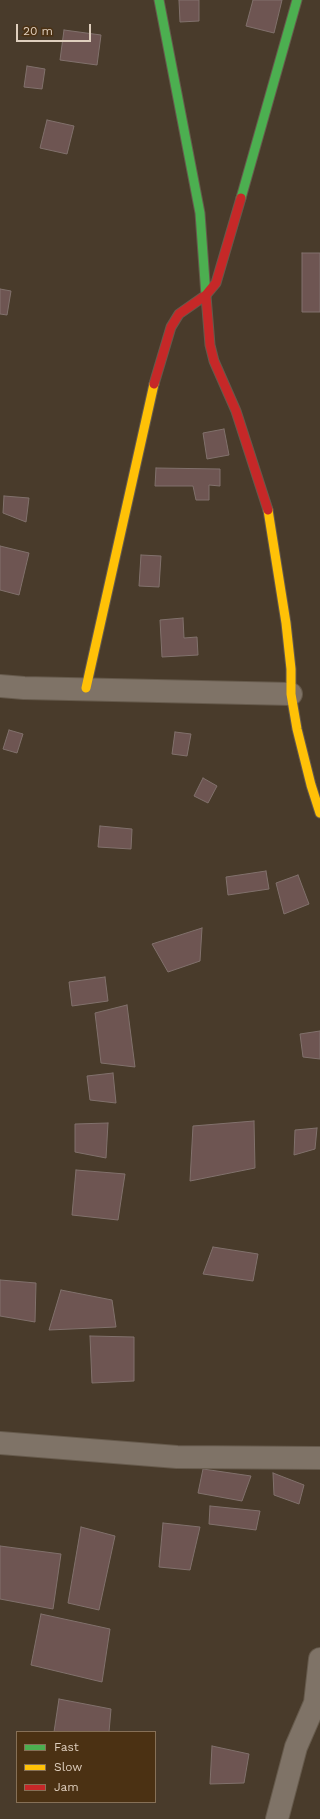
<!DOCTYPE html>
<style>
body{margin:0}
#map{position:relative;width:320px;height:1819px;overflow:hidden;background:#493b2b;font-family:"Work Sans",sans-serif}
canvas{display:block}
.legend{position:absolute;left:16px;top:1731px;width:140px;height:72px;box-sizing:border-box;background:#4b3113;border:1px solid #867057;margin:0;padding:5px 7px;list-style:none;font-size:12px;color:#dfcfbe}
.legend li{display:flex;align-items:center;gap:8px;height:20px}
.legend b{width:20px;border:1px solid #867057}
.scale{position:absolute;left:16px;top:24px;width:75px;height:18px;box-sizing:border-box;border:2px solid #dfcfbe;border-top:0;padding-left:5px;font-size:12px;line-height:14px;white-space:nowrap;color:#dfcfbe;-webkit-text-stroke:3px #4b3113;paint-order:stroke}
</style>
<div id="map">
<canvas width="320" height="1819"></canvas>
<ul class="legend">
<li><b style="height:5px;background:#4caf50"></b>Fast</li>
<li><b style="height:5px;background:#ffc107"></b>Slow</li>
<li><b style="height:5px;background:#c62828"></b>Jam</li>
</ul>
<div class="scale">20 m</div>
</div>
<script>
const ctx = document.querySelector('canvas').getContext('2d');
ctx.lineJoin = 'round';
function paint(path, color) {
  ctx.fillStyle = color;
  ctx.fill(path, 'evenodd');
}
function poly(rows) {
  const path = new Path2D();
  for (const r of rows) {
    path.moveTo(r[0], r[1]);
    for (let i = 2; i < r.length; i += 2) path.lineTo(r[i], r[i + 1]);
  }
  return path;
}
function stroke(path, color, width, dash) {
  ctx.strokeStyle = color;
  ctx.lineWidth = width;
  ctx.lineCap = dash ? 'butt' : 'round';
  ctx.setLineDash(dash || []);
  ctx.stroke(path);
}
const building = poly([
 [179,0,199,0,199,21,180,22,179,0],
 [253,0,282,0,274,33,246,26,253,0],
 [64,30,101,35,97,65,60,60,64,30],
 [27,66,45,69,42,89,24,87,27,66],
 [47,120,74,126,67,154,40,148,47,120],
 [302,253,320,253,320,312,302,312,302,253],
 [0,289,11,291,7,315,0,314,0,289],
 [224,429,229,455,207,459,203,433,224,429],
 [156,468,220,469,220,486,209,485,209,500,196,500,193,486,155,486,156,468],
 [4,496,29,498,26,522,3,513,4,496],
 [0,546,29,553,19,595,0,590,0,546],
 [141,555,161,556,159,587,139,586,141,555],
 [183,618,184,638,197,637,198,655,162,657,160,620,183,618],
 [9,730,23,734,17,753,3,749,9,730],
 [175,732,191,734,187,756,172,754,175,732],
 [203,778,217,786,208,803,194,796,203,778],
 [100,826,132,829,131,849,98,847,100,826],
 [266,871,269,889,228,895,226,877,266,871],
 [298,875,309,904,284,914,276,883,298,875],
 [202,928,200,961,168,972,152,944,202,928],
 [105,977,108,1001,72,1006,69,982,105,977],
 [127,1005,135,1067,101,1063,95,1013,127,1005],
 [320,1031,320,1059,303,1057,300,1034,320,1031],
 [113,1073,116,1103,90,1100,87,1076,113,1073],
 [254,1121,255,1168,190,1181,193,1126,254,1121],
 [108,1123,106,1158,75,1152,75,1124,108,1123],
 [317,1128,315,1149,294,1155,295,1130,317,1128],
 [76,1170,125,1174,118,1220,72,1215,76,1170],
 [213,1247,258,1254,253,1281,203,1274,213,1247],
 [0,1280,36,1283,35,1322,0,1316,0,1280],
 [61,1290,112,1300,116,1327,49,1330,61,1290],
 [90,1336,134,1337,134,1381,92,1383,90,1336],
 [203,1469,251,1476,242,1501,198,1493,203,1469],
 [273,1473,304,1485,299,1504,274,1495,273,1473],
 [210,1506,260,1511,256,1530,209,1524,210,1506],
 [163,1523,200,1527,190,1570,159,1567,163,1523],
 [81,1527,115,1536,99,1610,68,1603,81,1527],
 [0,1546,61,1554,53,1609,0,1599,0,1546],
 [41,1614,110,1629,102,1682,31,1665,41,1614],
 [59,1699,111,1709,109,1732,54,1732,59,1699],
 [212,1746,249,1754,244,1783,210,1784,212,1746]
]);
const street = poly([
 [0,686,24,688,291,694],
 [0,1443,177,1457,320,1458],
 [277,1819,296,1747,315,1703,320,1659]
]);
const fast = poly([
 [159,0,200,213,206,296],
 [241,198,297,0]
]);
const slow = poly([
 [268,510,286,623,291,669,291,694,297,729,311,785,320,813],
 [86,688,154,384]
]);
const jam = poly([
 [206,296,210,345,214,361,236,411,268,510],
 [154,384,171,327,179,314,206,295,216,283,241,198]
]);
paint(building, '#6e5552');
stroke(building, '#81716c', 1);
stroke(street, '#665a4c', 24);
stroke(fast, '#665a4c', 11);
stroke(slow, '#665a4c', 11);
stroke(jam, '#665a4c', 11);
stroke(street, '#7f7367', 22);
stroke(fast, '#4caf50', 9);
stroke(slow, '#ffc107', 9);
stroke(jam, '#c62828', 9);
</script>
